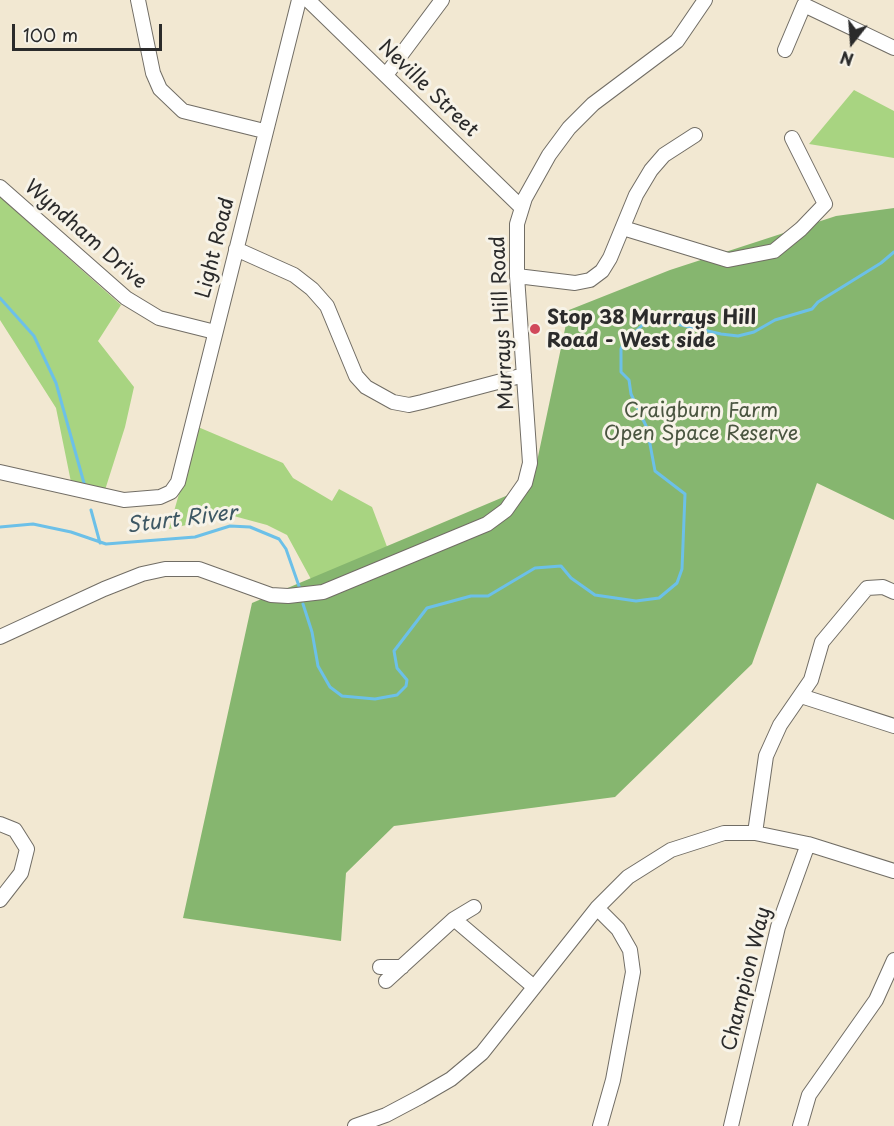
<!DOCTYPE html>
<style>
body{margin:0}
#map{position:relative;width:894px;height:1126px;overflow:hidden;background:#f2e8d2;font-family:"Playpen Sans",sans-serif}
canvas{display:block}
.north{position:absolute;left:822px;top:12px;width:60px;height:60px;-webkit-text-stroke:4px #f7f3e8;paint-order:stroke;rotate:197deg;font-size:16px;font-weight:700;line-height:24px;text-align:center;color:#2b2b2b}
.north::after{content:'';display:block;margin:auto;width:21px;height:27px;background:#2b2b2b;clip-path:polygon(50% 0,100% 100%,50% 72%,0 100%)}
.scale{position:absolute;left:12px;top:24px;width:150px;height:27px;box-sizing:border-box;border:3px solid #2b2b2b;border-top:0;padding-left:8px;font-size:18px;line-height:21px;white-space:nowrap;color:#2b2b2b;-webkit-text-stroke:4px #f7f3e8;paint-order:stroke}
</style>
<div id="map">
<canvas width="894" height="1126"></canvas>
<div class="north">N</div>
<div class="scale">100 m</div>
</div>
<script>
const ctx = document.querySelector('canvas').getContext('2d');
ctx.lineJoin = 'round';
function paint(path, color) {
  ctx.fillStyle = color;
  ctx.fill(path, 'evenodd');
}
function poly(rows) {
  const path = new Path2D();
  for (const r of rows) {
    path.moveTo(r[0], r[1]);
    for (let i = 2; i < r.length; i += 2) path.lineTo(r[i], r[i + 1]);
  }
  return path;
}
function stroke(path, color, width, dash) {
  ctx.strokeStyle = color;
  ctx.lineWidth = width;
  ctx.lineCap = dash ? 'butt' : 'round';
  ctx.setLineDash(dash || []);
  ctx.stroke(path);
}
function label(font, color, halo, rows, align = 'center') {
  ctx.font = font + ' "Playpen Sans",sans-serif';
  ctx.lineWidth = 6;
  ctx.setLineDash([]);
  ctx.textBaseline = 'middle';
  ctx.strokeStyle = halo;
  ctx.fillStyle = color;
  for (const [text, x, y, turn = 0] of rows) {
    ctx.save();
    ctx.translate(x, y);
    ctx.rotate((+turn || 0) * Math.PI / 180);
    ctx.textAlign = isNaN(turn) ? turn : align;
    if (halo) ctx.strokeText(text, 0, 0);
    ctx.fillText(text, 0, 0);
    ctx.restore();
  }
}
const green = poly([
 [854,90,894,111,894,158,809,144],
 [0,197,121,305,98,341,134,387,125,427,105,490,71,482,56,408,0,320],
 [198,427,283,463,293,478,332,501,339,489,372,507,389,552,312,581,287,535,267,525,230,515,169,529]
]);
const forest = poly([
 [894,208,894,520,817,483,752,664,615,797,394,826,346,873,341,941,183,918,252,603,532,485,569,310,670,270,836,216]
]);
const stream = poly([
 [0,298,34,336,56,383,84,483],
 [91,510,100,543],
 [0,527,33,524,71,532,106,544,195,537,230,526,250,527,279,539,286,549,300,589],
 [303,604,312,632,318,666,330,687,342,696,375,699,397,695,406,686,407,680,397,668,394,651,427,608,471,596,488,596,535,568,561,566,571,578,595,595,636,601,659,598,677,583,682,569,685,494,655,471,647,428,631,394,629,380,621,372,621,349,625,338,633,334,652,316,659,320,721,334,738,336,754,332,775,320,812,309,818,302,881,263,894,252]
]);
const minor = poly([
 [138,0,153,73,160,89,183,111,264,131],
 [308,0,521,207],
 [785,50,804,5,894,48],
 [386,75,442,0],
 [0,187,126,298,159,318,215,332],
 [623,228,728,260,774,251,801,229,825,204,792,138],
 [236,249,294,275,312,289,327,306,356,376,366,387,393,402,409,405,422,402,524,375],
 [517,276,575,283,590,280,602,271,610,258,636,195,651,170,664,155,695,135],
 [0,472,124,500,160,497,171,492,178,482,299,0],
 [0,637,104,589,142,574,165,569,199,569,271,595,288,596,323,592,487,524,506,510,525,483,530,463,517,276,517,224,525,198,549,155,569,128,593,104,677,41,705,0],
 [801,696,894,726],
 [0,824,15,830,27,849,21,873,0,900],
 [755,833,766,756,780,725,811,680,822,642,867,588,883,587,894,592],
 [597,908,618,929,630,950,633,972,613,1080,600,1126],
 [454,919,474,907],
 [380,967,402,967],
 [386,981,454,919,534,987],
 [355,1126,386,1115,420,1097,451,1079,482,1053,597,908,628,877,671,850,724,833,755,833,808,844,894,871],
 [731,1126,778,927,808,844],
 [800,1126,809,1095,876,1000,894,960]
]);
const markers = [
 [535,329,6,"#d1495b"]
];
const streetNames = [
 ["Neville Street",428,89,44],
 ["Wyndham Drive",85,235,41],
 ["Light Road",216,248,-76],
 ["Murrays Hill Road",503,323,-93],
 ["Champion Way",747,979,-76]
];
const poiNames = [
 ["Stop 38 Murrays Hill",547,318],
 ["Road - West side",547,341]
];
const parkNames = [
 ["Craigburn Farm",701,411],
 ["Open Space Reserve",701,434]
];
const waterNames = [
 ["Sturt River",182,520,-7]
];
paint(green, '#a8d481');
paint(forest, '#86b66f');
stroke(stream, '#6cc0e8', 3);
stroke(minor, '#716d65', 16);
stroke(minor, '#fff', 14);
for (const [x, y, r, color] of markers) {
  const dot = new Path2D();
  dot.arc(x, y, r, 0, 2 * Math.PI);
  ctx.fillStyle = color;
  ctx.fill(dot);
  stroke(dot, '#f7f3e8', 2);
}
label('20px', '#2b2b2b', '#f7f3e8', streetNames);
label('bold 20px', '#2b2b2b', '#f7f3e8', poiNames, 'left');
label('20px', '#4a5540', '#f7f3e8', parkNames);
label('italic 21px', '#3e5864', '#f7f3e8', waterNames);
</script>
